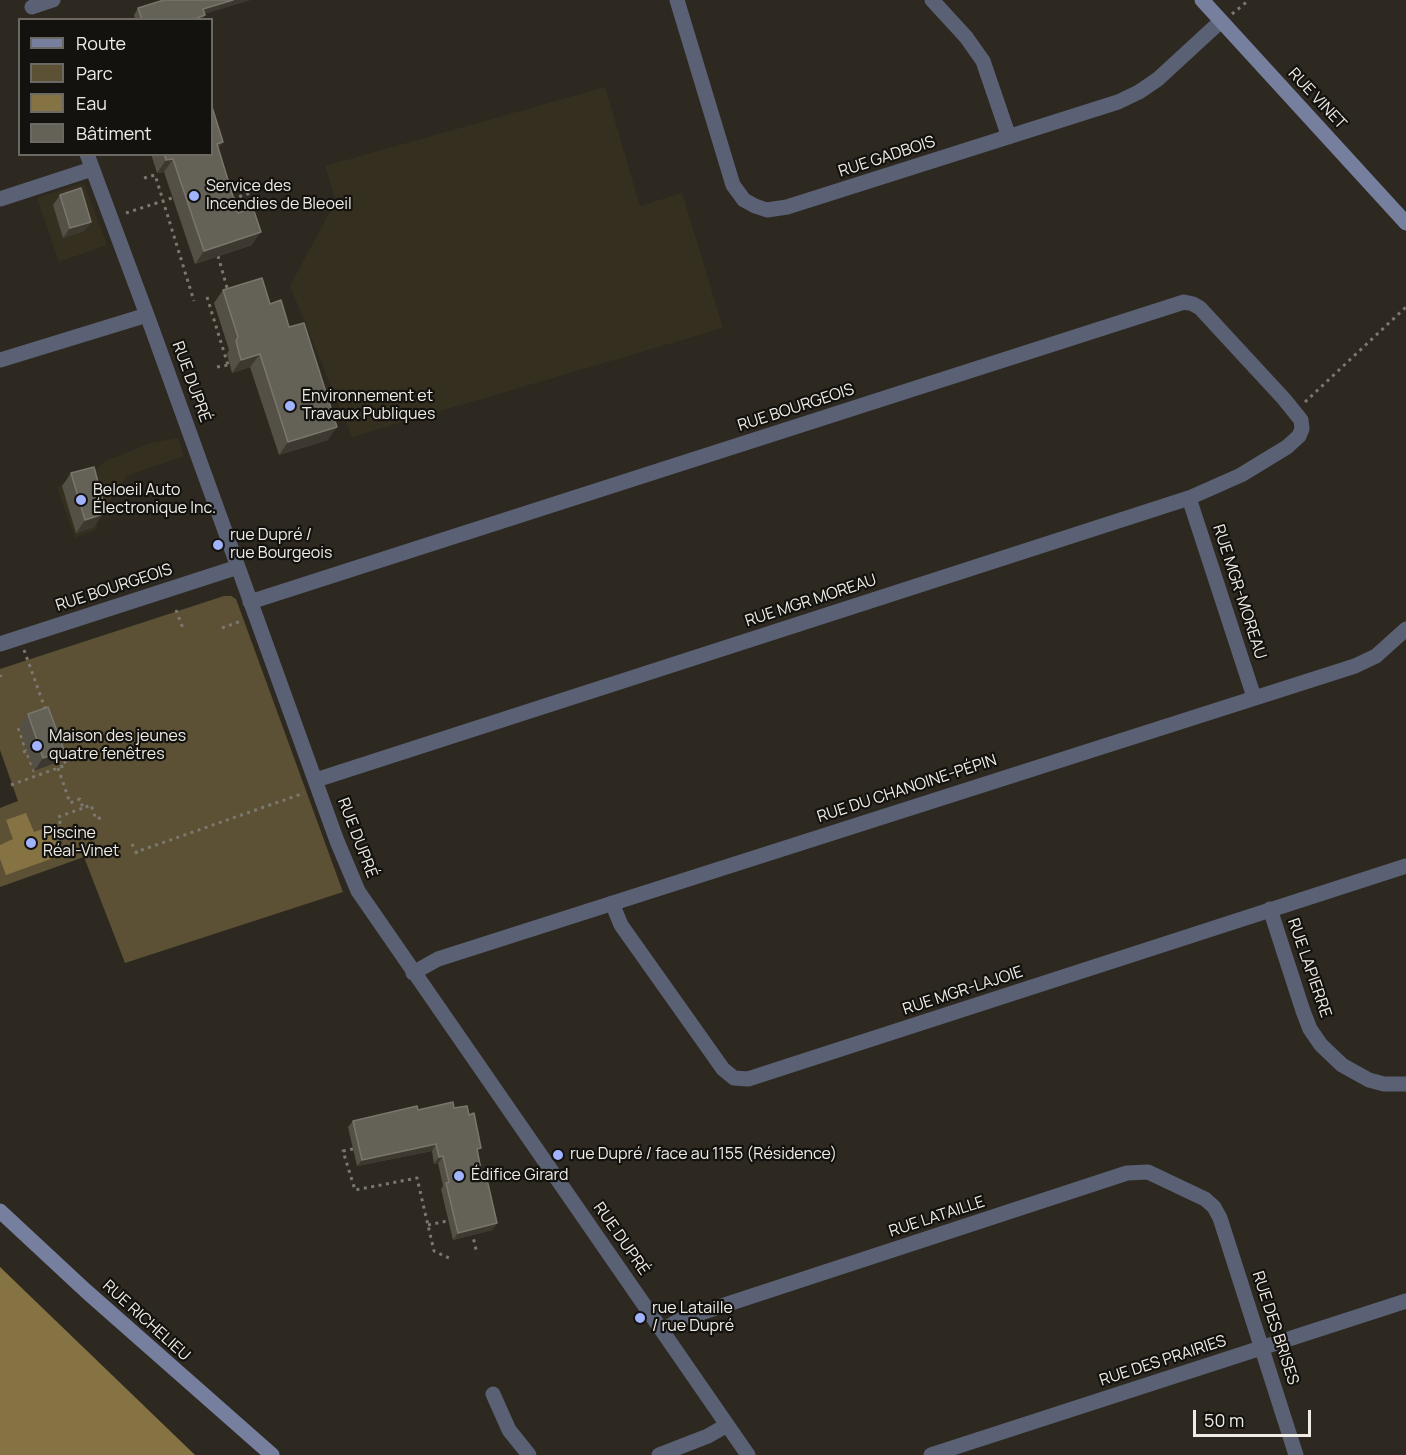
<!DOCTYPE html>
<meta charset="utf-8">
<style>
body{margin:0}
#map{position:relative;width:1406px;height:1455px;overflow:hidden;background:#2d2920;font-family:Manrope,sans-serif}
canvas{display:block}
.legend{position:absolute;left:18px;top:18px;width:195px;height:138px;box-sizing:border-box;background:#14120e;border:2px solid #6c6964;margin:0;padding:8px 10px;list-style:none;font-size:18px;color:#efece6}
.legend li{display:flex;align-items:center;gap:12px;height:30px}
.legend b{width:30px;border:2px solid #6c6964}
.scale{position:absolute;left:1193px;top:1410px;width:118px;height:27px;box-sizing:border-box;border:3px solid #efece6;border-top:0;padding-left:8px;font-size:18px;line-height:21px;white-space:nowrap;color:#efece6;-webkit-text-stroke:4px #14120e;paint-order:stroke}
</style>
<div id="map">
<canvas width="1406" height="1455"></canvas>
<ul class="legend">
<li><b style="height:8px;background:#777f9e"></b>Route</li>
<li><b style="height:16px;background:#5c5134"></b>Parc</li>
<li><b style="height:16px;background:#867343"></b>Eau</li>
<li><b style="height:16px;background:#646157"></b>Bâtiment</li>
</ul>
<div class="scale">50 m</div>
</div>
<script>
const ctx = document.querySelector('canvas').getContext('2d');
ctx.lineJoin = 'round';
function paint(path, color) {
  ctx.fillStyle = color;
  ctx.fill(path, 'evenodd');
}
function poly(rows) {
  const path = new Path2D();
  for (const r of rows) {
    path.moveTo(r[0], r[1]);
    for (let i = 2; i < r.length; i += 2) path.lineTo(r[i], r[i + 1]);
  }
  return path;
}
function stroke(path, color, width, dash) {
  ctx.strokeStyle = color;
  ctx.lineWidth = width;
  ctx.lineCap = dash ? 'butt' : 'round';
  ctx.setLineDash(dash || []);
  ctx.stroke(path);
}
function label(font, color, halo, rows, align = 'center') {
  ctx.font = font + ' Manrope,sans-serif';
  ctx.lineWidth = 4.5;
  ctx.setLineDash([]);
  ctx.textBaseline = 'middle';
  ctx.strokeStyle = halo;
  ctx.fillStyle = color;
  for (const [text, x, y, turn = 0] of rows) {
    ctx.save();
    ctx.translate(x, y);
    ctx.rotate((+turn || 0) * Math.PI / 180);
    ctx.textAlign = isNaN(turn) ? turn : align;
    if (halo) ctx.strokeText(text, 0, 0);
    ctx.fillText(text, 0, 0);
    ctx.restore();
  }
}
const built = poly([
 [605,87,640,206,682,193,723,328,352,437,290,286,336,200,325,166],
 [79,184,85,186,107,245,59,262,37,198],
 [178,438,184,456,127,476,96,521,98,529,75,538,57,487,86,478,104,462,150,443]
]);
const green = poly([
 [224,596,231,596,236,599,343,892,125,963,84,857,0,887,0,808,18,801,0,750,0,669]
]);
const water = poly([
 [26,813,34,832,51,826,62,855,6,875,0,859,0,845,13,839,6,820],
 [0,1267,195,1455,0,1455]
]);
const path = poly([
 [1232,14,1249,0],
 [144,178,155,175,156,178,194,301],
 [232,199,257,191],
 [126,213,172,198],
 [218,256,228,291],
 [207,297,228,365,230,364],
 [217,367,228,365],
 [1305,402,1406,307],
 [176,610,184,631],
 [222,628,241,621],
 [24,650,46,711],
 [0,675,1,677],
 [24,725,18,727,26,751],
 [23,752,26,751,36,776],
 [58,768,70,803,80,799,83,808,91,805,96,819,104,817],
 [11,785,66,765,61,751],
 [57,840,65,837,58,817,83,808],
 [132,844,136,852],
 [137,854,136,852,304,793],
 [353,1149,343,1151,355,1190,417,1178,434,1251,451,1259],
 [428,1225,452,1220],
 [472,1232,477,1254]
]);
const street = poly([
 [677,0,733,185,744,200,755,206,767,210,787,207,1118,102,1139,92,1158,79,1221,21],
 [932,0,966,37,983,61,1009,137],
 [32,7,53,0],
 [87,154,151,326,337,841,358,891,748,1455],
 [0,199,92,169],
 [0,360,147,315],
 [1189,498,1254,697],
 [250,602,1184,302,1193,304,1200,308,1284,399,1301,420,1302,429,1299,436,1287,447,1241,475,1189,498,316,780],
 [0,644,238,567],
 [612,903,621,925,723,1069,734,1078,748,1079,1406,866],
 [1270,909,1303,1011,1310,1029,1321,1045,1342,1065,1369,1080,1384,1084,1406,1084],
 [413,973,438,959,1355,666,1376,656,1406,629],
 [662,1331,679,1320,1127,1173,1148,1172,1205,1199,1214,1207,1220,1218,1296,1455],
 [493,1394,509,1430,529,1455],
 [659,1455,708,1436,727,1425],
 [931,1455,1406,1301]
]);
const secondary = poly([
 [1202,0,1406,223],
 [0,1211,86,1291,272,1455]
]);
const wall = poly([
 [138,8,204,14,205,15,202,20,135,20,134,15],
 [218,149,238,213,252,245,195,264,164,172,157,173,151,154,212,154],
 [60,195,91,222,84,231,63,238,53,205],
 [223,290,270,304,289,327,328,440,279,455,250,367,232,373,227,354,229,350,214,303],
 [71,473,103,501,100,506,94,527,76,533,62,486],
 [28,714,55,763,34,771,19,727],
 [454,1108,478,1153,482,1175,497,1223,492,1230,453,1240,441,1189,443,1186,438,1163,434,1164,432,1151,357,1166,348,1127,353,1121,418,1110]
]);
const shadedWall = poly([
 [233,0,251,0,198,16,203,9],
 [205,15,202,20,192,20],
 [223,142,214,155,217,144],
 [173,159,164,172,157,173,166,160],
 [91,222,84,231,63,238,70,228],
 [261,232,252,245,195,264,204,251],
 [260,354,250,367,232,373,241,360],
 [337,427,328,440,279,455,288,442],
 [103,514,94,527,76,533,85,520],
 [64,750,55,763,34,771,43,758],
 [436,1144,432,1151,357,1166,362,1160],
 [443,1156,438,1163,434,1164,439,1157],
 [497,1223,492,1230,453,1240,458,1233]
]);
const building = poly([
 [164,0,233,0,203,9,205,15,192,20,142,20,138,8,164,0],
 [212,107,223,142,217,144,238,213,253,208,261,232,204,251,173,159,166,160,164,154,212,154,212,107],
 [81,188,91,222,70,228,60,195,81,188],
 [262,278,270,304,281,300,289,327,304,323,337,427,288,442,260,354,241,360,236,341,238,337,223,290,262,278],
 [94,467,103,501,99,503,103,514,85,520,71,473,94,467],
 [48,707,64,750,43,758,28,714,48,707],
 [453,1102,454,1108,467,1106,469,1115,474,1113,481,1148,477,1149,482,1175,486,1175,497,1223,458,1233,446,1183,449,1182,443,1156,439,1157,436,1144,362,1160,353,1121,417,1106,418,1110,453,1102]
]);
const markers = [
 [194,196,6,"#a1b3fd"],
 [290,406,6,"#a1b3fd"],
 [81,500,6,"#a1b3fd"],
 [218,545,6,"#a1b3fd"],
 [37,746,6,"#a1b3fd"],
 [31,843,6,"#a1b3fd"],
 [558,1155,6,"#a1b3fd"],
 [459,1176,6,"#a1b3fd"],
 [640,1318,6,"#a1b3fd"]
];
const streetNames = [
 ["RUE VINET",1317,99,47],
 ["RUE GADBOIS",887,157,-18],
 ["RUE DUPRÉ",191,382,70],
 ["RUE BOURGEOIS",796,408,-18],
 ["RUE BOURGEOIS",114,588,-18],
 ["RUE MGR-MOREAU",1239,592,72],
 ["RUE MGR MOREAU",811,601,-18],
 ["RUE DU CHANOINE-PÉPIN",907,789,-18],
 ["RUE DUPRÉ",357,838,69],
 ["RUE LAPIERRE",1309,968,71],
 ["RUE MGR-LAJOIE",963,991,-18],
 ["RUE LATAILLE",937,1217,-18],
 ["RUE DUPRÉ",621,1239,55],
 ["RUE RICHELIEU",146,1321,42],
 ["RUE DES BRISES",1275,1328,72],
 ["RUE DES PRAIRIES",1163,1361,-18]
];
const poiNames = [
 ["Service des",206,187],
 ["Incendies de Bleoeil",206,205],
 ["Environnement et",302,397],
 ["Travaux Publiques",302,415],
 ["Beloeil Auto",93,491],
 ["Électronique Inc.",93,509],
 ["rue Dupré /",230,536],
 ["rue Bourgeois",230,554],
 ["Maison des jeunes",49,737],
 ["quatre fenêtres",49,755],
 ["Piscine",43,834],
 ["Réal-Vinet",43,852],
 ["rue Dupré / face au 1155 (Résidence)",570,1155],
 ["Édifice Girard",471,1176],
 ["rue Lataille",652,1309],
 ["/ rue Dupré",652,1327]
];
paint(built, '#352f1f');
paint(green, '#5c5134');
paint(water, '#867343');
stroke(path, '#7b7870', 3, [3, 4.5]);
stroke(street, '#5b6174', 15);
stroke(secondary, '#777f9e', 15);
paint(wall, '#545046');
paint(shadedWall, '#3d3930');
paint(building, '#646157');
stroke(building, '#7a766e', 1.5);
for (const [x, y, r, color] of markers) {
  const dot = new Path2D();
  dot.arc(x, y, r, 0, 2 * Math.PI);
  ctx.fillStyle = color;
  ctx.fill(dot);
  stroke(dot, '#14120e', 2);
}
label('16px', '#efece6', '#14120e', streetNames);
label('16px', '#efece6', '#14120e', poiNames, 'left');
</script>
